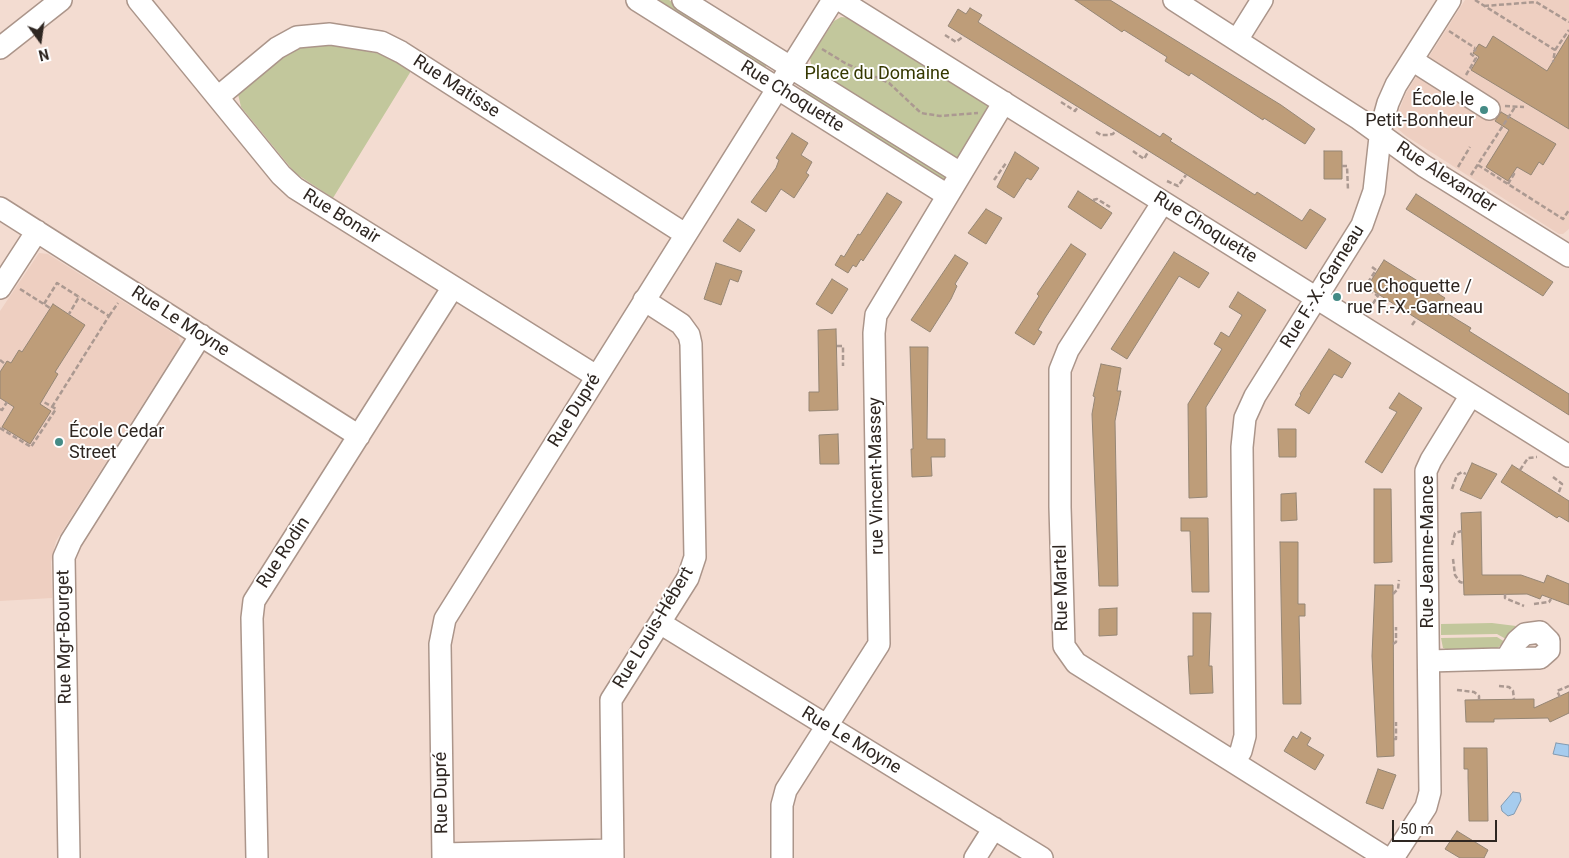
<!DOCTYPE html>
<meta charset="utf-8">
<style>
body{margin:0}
#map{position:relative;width:1569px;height:858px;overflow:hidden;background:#f3dcd1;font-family:Roboto,sans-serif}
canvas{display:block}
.north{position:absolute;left:15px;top:15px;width:50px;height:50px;-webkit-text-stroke:4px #fff;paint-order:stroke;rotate:166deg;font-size:14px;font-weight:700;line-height:20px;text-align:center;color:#2e2621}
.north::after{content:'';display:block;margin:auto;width:18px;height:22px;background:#2e2621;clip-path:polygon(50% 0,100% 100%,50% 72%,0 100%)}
.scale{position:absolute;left:1392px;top:820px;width:105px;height:22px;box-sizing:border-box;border:2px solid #2e2621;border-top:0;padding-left:6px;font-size:15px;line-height:18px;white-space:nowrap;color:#2e2621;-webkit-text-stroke:4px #fff;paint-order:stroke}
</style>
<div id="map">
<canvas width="1569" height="858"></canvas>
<div class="north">N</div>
<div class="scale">50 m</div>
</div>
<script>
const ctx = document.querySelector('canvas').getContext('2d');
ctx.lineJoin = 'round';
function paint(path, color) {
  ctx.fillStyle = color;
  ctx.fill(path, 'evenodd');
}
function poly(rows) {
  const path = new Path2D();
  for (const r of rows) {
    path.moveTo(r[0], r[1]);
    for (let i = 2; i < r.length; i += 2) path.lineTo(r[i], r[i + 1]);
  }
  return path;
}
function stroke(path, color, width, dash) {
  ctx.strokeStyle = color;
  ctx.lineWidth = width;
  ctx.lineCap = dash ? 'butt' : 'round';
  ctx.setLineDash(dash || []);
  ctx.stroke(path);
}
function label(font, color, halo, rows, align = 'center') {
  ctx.font = font + ' Roboto,sans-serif';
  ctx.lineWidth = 4;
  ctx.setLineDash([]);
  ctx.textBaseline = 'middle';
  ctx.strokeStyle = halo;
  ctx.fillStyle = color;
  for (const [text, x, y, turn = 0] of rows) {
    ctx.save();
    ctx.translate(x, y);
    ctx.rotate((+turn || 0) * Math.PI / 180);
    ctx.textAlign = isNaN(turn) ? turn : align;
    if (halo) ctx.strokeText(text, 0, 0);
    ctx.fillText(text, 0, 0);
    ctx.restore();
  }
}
const built = poly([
 [1465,0,1569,0,1569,229,1563,234,1559,234,1406,136,1398,129,1396,118,1406,93],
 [39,253,48,254,178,336,181,344,56,541,51,562,52,598,0,601,0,311]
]);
const green = poly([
 [644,0,669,0,764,59,766,67,764,69],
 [841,17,850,18,985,103,989,108,962,157,956,160,812,70,810,58,834,21],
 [329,44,386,55,411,71,333,198,295,173,241,107,238,94,281,58,300,47],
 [805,88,947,175,946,183,801,92],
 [1492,623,1516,626,1506,639,1497,634,1441,635,1441,624],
 [1497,637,1505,642,1496,649,1451,651,1443,648,1441,638]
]);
const water = poly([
 [1556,743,1569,745,1569,757,1553,754,1556,743],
 [1513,792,1520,793,1521,800,1514,814,1508,816,1502,811,1501,806,1513,792]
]);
const building = poly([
 [1075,0,1110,0,1281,105,1315,129,1305,144,1264,118,1263,120,1191,73,1189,76,1165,61,1167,57,1124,30,1122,32,1075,0],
 [970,8,982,15,978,22,1160,137,1163,133,1172,139,1170,141,1255,195,1257,192,1302,221,1310,209,1326,219,1306,249,948,26,958,9,966,14,970,8],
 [1569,35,1569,129,1471,70,1479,57,1473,53,1479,44,1486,48,1493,36,1547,71,1569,35],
 [1501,112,1556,144,1543,165,1539,162,1531,175,1517,167,1508,181,1486,167,1509,130,1495,121,1501,112],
 [792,133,808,143,801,155,812,162,806,173,809,175,794,198,781,189,766,212,751,202,776,168,779,160,776,158,792,133],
 [1324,151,1342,151,1342,179,1324,179,1324,151],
 [1015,152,1039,168,1031,180,1027,178,1014,198,997,187,1015,152],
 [1078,191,1112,213,1101,229,1068,207,1078,191],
 [887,193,902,202,863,261,861,259,856,267,853,265,848,273,835,265,841,255,844,257,858,234,860,235,887,193],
 [1416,194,1553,282,1543,296,1406,209,1416,194],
 [986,209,1002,218,986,244,968,233,986,209],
 [738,219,755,230,740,252,723,241,738,219],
 [1071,244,1086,254,1045,318,1038,330,1042,332,1034,345,1015,333,1039,296,1037,294,1071,244],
 [1174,252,1209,273,1199,288,1179,276,1127,359,1111,349,1174,252],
 [955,255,968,263,955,284,957,286,951,299,930,332,911,320,955,255],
 [1384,260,1445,298,1438,308,1471,328,1469,331,1569,394,1569,415,1367,287,1384,260],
 [716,263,742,271,738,282,730,279,721,305,704,299,716,263],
 [832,279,848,289,832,314,816,304,832,279],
 [1238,292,1266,310,1206,407,1207,497,1189,498,1188,404,1222,349,1214,344,1221,332,1229,337,1242,315,1229,307,1238,292],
 [53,304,85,325,55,372,58,374,40,404,51,411,30,444,2,427,14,407,0,398,0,372,7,361,11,363,19,350,22,352,53,304],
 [836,329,838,410,809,411,809,392,819,392,818,330,836,329],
 [910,347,928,347,927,439,945,439,945,457,931,457,932,476,912,477,911,449,913,449,910,347],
 [1329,349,1351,363,1342,378,1334,374,1309,414,1295,405,1301,395,1300,394,1329,349],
 [1101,364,1121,368,1117,391,1121,391,1115,421,1118,586,1099,586,1092,414,1095,397,1093,396,1101,364],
 [1399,393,1422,408,1382,473,1365,462,1397,412,1389,408,1399,393],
 [1278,429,1296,429,1296,457,1279,457,1278,429],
 [838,434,839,464,820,464,819,435,838,434],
 [1472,463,1497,474,1481,499,1460,490,1472,463],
 [1512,465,1569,501,1569,522,1559,516,1557,518,1501,482,1512,465],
 [1374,489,1391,489,1392,562,1374,563,1374,489],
 [1296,493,1297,520,1281,521,1281,494,1296,493],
 [1481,512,1482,575,1521,575,1544,583,1547,575,1569,584,1569,605,1542,595,1540,599,1527,594,1464,595,1461,513,1481,512],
 [1181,518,1208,518,1209,592,1192,592,1190,531,1181,531,1181,518],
 [1280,542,1298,542,1298,604,1305,604,1305,616,1299,616,1301,704,1283,704,1280,542],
 [1375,585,1393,585,1394,756,1377,757,1372,656,1375,585],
 [1117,608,1117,635,1099,636,1099,609,1117,608],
 [1193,613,1211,613,1209,666,1212,666,1213,693,1190,694,1188,656,1193,656,1193,613],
 [1569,692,1569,713,1550,722,1548,718,1494,719,1494,722,1466,722,1465,700,1534,699,1534,708,1569,692],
 [1301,732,1311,738,1307,745,1324,755,1315,770,1284,751,1293,736,1297,739,1301,732],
 [1464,748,1487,748,1488,821,1469,821,1468,778,1468,769,1464,769,1464,748],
 [1378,769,1396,775,1383,809,1366,803,1378,769],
 [1457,831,1488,850,1484,858,1460,858,1445,849,1457,831]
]);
const path = poly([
 [1475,0,1555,50,1553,62],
 [1484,6,1536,2,1569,22],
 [1449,31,1475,48],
 [945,35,956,42,964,36],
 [822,49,845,63,889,83,921,113,940,116,978,113],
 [1555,50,1569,30],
 [1466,75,1476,58,1471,54,1476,49],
 [1061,102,1075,111,1078,107],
 [1505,106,1524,107],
 [1096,132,1101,135,1108,135,1113,134,1116,130],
 [1133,151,1144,159,1148,152],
 [1478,165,1563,219,1569,210],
 [1342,166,1347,166,1348,190],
 [1458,167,1470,147],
 [1471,175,1515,107],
 [994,180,1006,163,1007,164],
 [1167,181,1178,186,1186,175],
 [1508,184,1514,174,1513,173],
 [1093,200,1097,199,1110,207],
 [1372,267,1376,270,1365,287,1378,296],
 [20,289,50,308],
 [44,304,57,283,79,297,69,314],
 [1369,310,1379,294],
 [109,316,118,303],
 [1412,325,1417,318],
 [837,346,843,346,843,366],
 [0,360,5,364],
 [52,407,109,316,79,297],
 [0,409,2,410,7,402],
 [0,428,31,447,56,409,42,401],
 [1520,470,1528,458,1537,457],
 [1553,477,1562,484,1558,494],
 [1452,489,1457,475,1462,472,1466,474],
 [1452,545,1455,533,1462,531],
 [1453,559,1455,575,1460,582,1464,583],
 [1393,594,1398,589,1399,580],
 [1505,594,1505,598,1524,606],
 [1534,604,1549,602,1551,599],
 [1393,644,1396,642,1396,627],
 [1499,686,1509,687,1513,691,1514,699],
 [1457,690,1474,692,1479,696,1479,700],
 [1560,697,1557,691,1569,686],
 [1394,739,1396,739,1396,722]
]);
const minor = poly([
 [138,0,281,175,295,188,596,376],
 [637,0,947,195],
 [683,0,960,173],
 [840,0,1569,456],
 [1174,0,1359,119,1424,166,1569,256],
 [1237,40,1262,0],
 [0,48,61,0],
 [1412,60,1489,109],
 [218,97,277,48,297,37,330,34,381,42,401,52,685,234],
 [1163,202,1068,350,1060,370,1060,507,1064,646,1076,663,1386,858],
 [0,208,359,436],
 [0,288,37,231],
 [660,623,1042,858],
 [1429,661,1537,658,1540,658,1549,650,1549,641,1540,632,1525,634,1517,641,1506,659],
 [1234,762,1241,751,1245,736,1242,447,1245,418,1255,396,1362,225,1374,191,1381,128,1388,103,1396,85,1450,0],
 [443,854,613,850],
 [69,858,64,557,71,541,201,335],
 [257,858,252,618,254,601,453,287],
 [443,858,440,644,445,619,833,0],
 [613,858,611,700,688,578,695,557,691,344,689,335,681,324,644,300],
 [782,858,782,805,786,790,879,644,874,333,876,315,1004,102],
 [975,858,994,828],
 [1393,858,1426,807,1430,792,1426,471,1431,460,1471,395]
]);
const markers = [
 [1484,110,5,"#448b86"],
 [1337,297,5,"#448b86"],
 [59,442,5,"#448b86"]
];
const parkNames = [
 ["Place du Domaine",877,74]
];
const streetNames = [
 ["Rue Matisse",456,87,33],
 ["Rue Choquette",792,97,32],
 ["Rue Alexander",1446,178,33],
 ["Rue Bonair",341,217,32],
 ["Rue Choquette",1205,228,32],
 ["Rue F.-X.-Garneau",1323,287,-58],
 ["Rue Le Moyne",180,322,33],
 ["Rue Dupré",575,411,-58],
 ["rue Vincent-Massey",877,476,-91],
 ["Rue Jeanne-Mance",1428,552,-90],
 ["Rue Rodin",284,553,-57],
 ["Rue Martel",1062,588,-91],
 ["Rue Louis-Hébert",654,628,-59],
 ["Rue Mgr-Bourget",65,637,-91],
 ["Rue Le Moyne",851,741,31],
 ["Rue Dupré",442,793,-91]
];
const poiNames = [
 ["École le",1474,100,"right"],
 ["Petit-Bonheur",1474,121,"right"],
 ["rue Choquette /",1347,287],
 ["rue F.-X.-Garneau",1347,308],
 ["École Cedar",69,432],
 ["Street",69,453]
];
paint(built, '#eecfc1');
paint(green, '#c2c79c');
paint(water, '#a6ccee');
stroke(water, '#829ab0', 1);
paint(building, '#be9d79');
stroke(building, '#958675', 1);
stroke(minor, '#ab958a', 24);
stroke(path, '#ab9991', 2.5, [5, 2.5]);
stroke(minor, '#fff', 21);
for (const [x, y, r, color] of markers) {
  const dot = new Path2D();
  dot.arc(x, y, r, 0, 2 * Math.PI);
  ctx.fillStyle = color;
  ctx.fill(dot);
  stroke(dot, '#fff', 2);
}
label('18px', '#353800', '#fff', parkNames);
label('18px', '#2e2621', '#fff', streetNames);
label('18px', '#2e2621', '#fff', poiNames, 'left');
</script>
